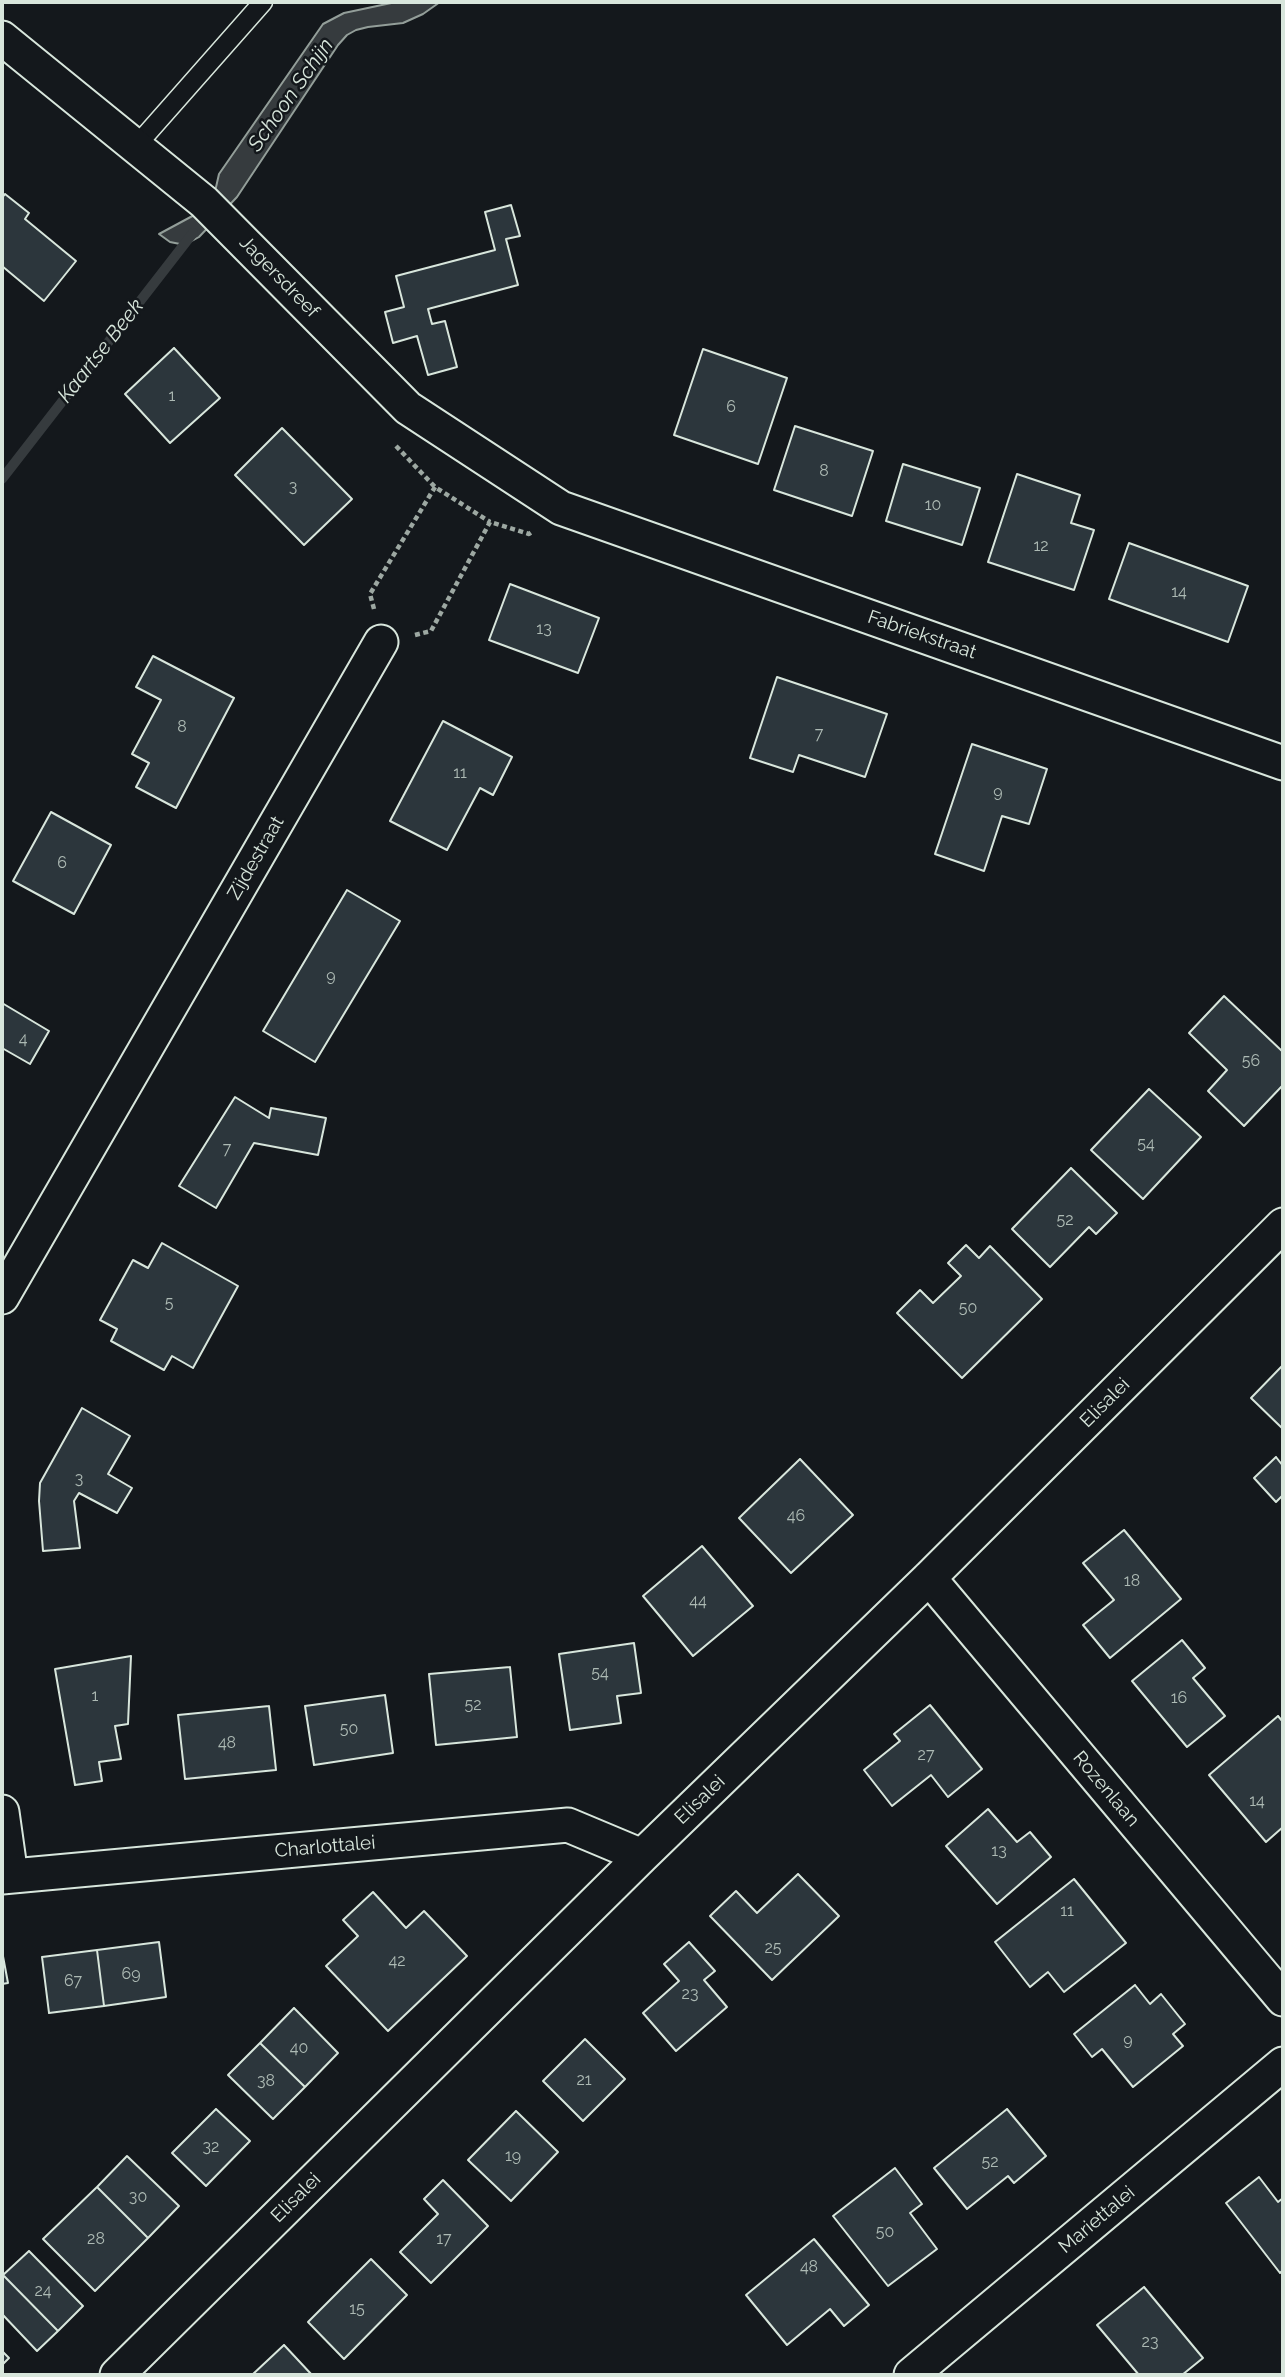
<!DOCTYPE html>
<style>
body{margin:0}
#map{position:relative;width:1285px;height:2377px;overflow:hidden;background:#14181c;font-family:Raleway,sans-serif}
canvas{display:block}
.frame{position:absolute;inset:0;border:4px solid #d8e6dc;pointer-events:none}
</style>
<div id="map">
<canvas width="1285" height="2377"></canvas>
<div class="frame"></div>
</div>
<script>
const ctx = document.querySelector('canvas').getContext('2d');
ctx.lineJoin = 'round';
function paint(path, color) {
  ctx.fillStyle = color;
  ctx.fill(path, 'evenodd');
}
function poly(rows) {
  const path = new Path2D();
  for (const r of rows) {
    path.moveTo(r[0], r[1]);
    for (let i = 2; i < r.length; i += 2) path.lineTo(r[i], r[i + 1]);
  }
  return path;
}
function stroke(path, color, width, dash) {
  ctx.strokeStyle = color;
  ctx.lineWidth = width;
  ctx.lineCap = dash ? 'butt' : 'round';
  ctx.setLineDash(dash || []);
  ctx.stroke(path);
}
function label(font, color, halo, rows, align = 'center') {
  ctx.font = font + ' Raleway,sans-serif';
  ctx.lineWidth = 5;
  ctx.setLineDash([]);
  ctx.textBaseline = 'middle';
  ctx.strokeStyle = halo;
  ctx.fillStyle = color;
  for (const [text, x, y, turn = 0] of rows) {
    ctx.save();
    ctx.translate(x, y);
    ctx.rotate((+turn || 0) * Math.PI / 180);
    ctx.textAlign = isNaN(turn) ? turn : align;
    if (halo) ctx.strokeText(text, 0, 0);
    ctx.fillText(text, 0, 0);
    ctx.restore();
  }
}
const water = poly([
 [396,2,440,2,423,14,403,23,368,27,356,30,347,35,338,45,237,197,199,237,190,242,180,244,170,242,159,234,198,213,214,196,219,174,323,24,344,13,396,2]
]);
const stream = poly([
 [2,479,193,233]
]);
const building = poly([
 [5,194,29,213,25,219,76,261,44,301,2,266,2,198,5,194],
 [511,205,520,236,506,239,518,285,428,309,432,324,445,321,457,367,428,375,417,336,393,343,385,312,404,307,396,276,495,250,485,212,511,205],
 [174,348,220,398,170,443,125,394,174,348],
 [703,349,787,378,758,464,674,435,703,349],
 [795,426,873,451,852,516,774,490,795,426],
 [282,428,352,499,304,545,235,475,282,428],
 [903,464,980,488,962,545,886,521,903,464],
 [1017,474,1080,495,1071,523,1094,530,1074,590,988,562,1017,474],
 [1129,543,1248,586,1228,642,1109,599,1129,543],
 [510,584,599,618,578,673,489,640,510,584],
 [153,656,234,698,176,808,136,787,149,763,132,754,161,700,136,687,153,656],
 [777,677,887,714,865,777,799,755,793,772,750,758,777,677],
 [443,721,512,757,493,795,480,788,447,850,390,821,443,721],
 [972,744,1047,769,1029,824,1002,816,984,871,935,854,972,744],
 [51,812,111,845,74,914,13,881,51,812],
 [347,890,400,921,315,1062,263,1031,347,890],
 [1224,996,1283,1052,1283,1085,1244,1126,1208,1091,1227,1070,1189,1033,1224,996],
 [2,1003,49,1031,30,1064,2,1048,2,1003],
 [1149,1089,1201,1137,1143,1199,1091,1150,1149,1089],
 [235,1097,269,1118,271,1108,326,1118,318,1155,254,1143,216,1208,179,1186,235,1097],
 [1071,1168,1117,1213,1096,1234,1089,1227,1050,1267,1012,1229,1071,1168],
 [162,1243,238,1286,193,1368,172,1356,164,1370,111,1341,117,1329,100,1320,133,1260,148,1268,162,1243],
 [966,1245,979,1258,990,1246,1042,1299,962,1378,897,1313,920,1290,933,1303,961,1276,948,1263,966,1245],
 [1283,1365,1283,1429,1251,1398,1283,1365],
 [82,1408,130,1436,108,1474,132,1488,117,1513,79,1493,74,1501,80,1548,43,1551,39,1501,40,1483,82,1408],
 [1276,1457,1283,1466,1283,1495,1276,1502,1254,1478,1276,1457],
 [800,1459,853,1515,791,1573,739,1518,800,1459],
 [1124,1530,1181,1599,1110,1658,1083,1625,1114,1600,1083,1563,1124,1530],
 [702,1546,753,1606,693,1656,643,1596,702,1546],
 [1182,1640,1205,1668,1193,1678,1225,1716,1187,1747,1132,1681,1182,1640],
 [634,1643,641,1693,617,1696,621,1723,570,1730,559,1654,634,1643],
 [131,1656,128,1724,115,1726,121,1759,99,1762,102,1781,75,1785,55,1669,131,1656],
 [510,1667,517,1737,436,1745,429,1674,510,1667],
 [385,1695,393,1753,314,1765,305,1706,385,1695],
 [930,1705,982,1769,948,1797,931,1775,892,1806,864,1770,900,1741,894,1734,930,1705],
 [269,1706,276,1770,185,1779,178,1715,269,1706],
 [1278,1716,1283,1722,1283,1827,1266,1842,1209,1775,1278,1716],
 [988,1809,1017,1842,1030,1832,1051,1857,997,1904,946,1846,988,1809],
 [798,1874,839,1916,772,1980,710,1916,736,1891,757,1913,798,1874],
 [1074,1879,1126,1943,1064,1992,1048,1972,1030,1987,995,1942,1074,1879],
 [373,1892,406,1928,424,1911,467,1956,388,2031,326,1966,358,1936,343,1920,373,1892],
 [159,1942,166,1997,104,2006,97,1950,159,1942],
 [689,1942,715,1971,704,1980,727,2007,676,2051,643,2013,679,1981,664,1964,689,1942],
 [97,1950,104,2006,49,2013,42,1957,97,1950],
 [2,1951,8,1983,2,1984,2,1951],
 [1135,1985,1150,2004,1161,1994,1185,2024,1173,2034,1183,2046,1133,2087,1102,2049,1092,2057,1074,2034,1135,1985],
 [294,2008,338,2053,305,2087,260,2043,294,2008],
 [585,2039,625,2079,583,2121,543,2081,585,2039],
 [260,2043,305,2087,273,2119,228,2075,260,2043],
 [216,2109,250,2141,206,2186,172,2153,216,2109],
 [1007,2109,1046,2156,1014,2183,1008,2176,967,2209,934,2168,1007,2109],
 [516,2111,558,2152,511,2201,468,2160,516,2111],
 [127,2156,179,2206,148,2238,97,2187,127,2156],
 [895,2168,922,2204,910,2213,937,2249,888,2286,833,2216,895,2168],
 [1259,2177,1278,2202,1283,2198,1283,2270,1280,2273,1226,2203,1259,2177],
 [443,2180,488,2226,431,2283,400,2252,438,2214,424,2199,443,2180],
 [97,2187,148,2238,95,2291,43,2239,97,2187],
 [814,2239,869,2305,844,2326,830,2309,787,2345,746,2295,814,2239],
 [29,2251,83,2306,58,2331,3,2275,29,2251],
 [371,2259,407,2295,344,2359,308,2322,371,2259],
 [3,2275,58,2331,37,2351,2,2314,3,2275],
 [1144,2287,1203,2358,1182,2375,1139,2375,1097,2325,1144,2287],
 [284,2345,312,2375,252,2375,284,2345],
 [2,2351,9,2358,2,2365,2,2351]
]);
const path = poly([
 [396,446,435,487,490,522],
 [374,609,370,594,435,487],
 [415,635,431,631,490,522,529,534,533,531]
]);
const service = poly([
 [136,146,263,2]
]);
const minor = poly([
 [2,38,204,202,408,408,561,508,1283,763],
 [2,1297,381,642],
 [929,1578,1283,1999],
 [2,1812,11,1876],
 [2,1877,568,1825,642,1856],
 [117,2375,642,1856,929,1578,1283,1225],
 [911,2375,1283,2064]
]);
const numberNames = [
 ["1",172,396],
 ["6",731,407],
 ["8",824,471],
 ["3",293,487],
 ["10",933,505],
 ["12",1041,546],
 ["14",1179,592],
 ["13",544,629],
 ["8",182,727],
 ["7",819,734],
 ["11",460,773],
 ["9",998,792],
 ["6",62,863],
 ["9",331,976],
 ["4",23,1039],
 ["56",1251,1061],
 ["54",1146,1144],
 ["7",227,1149],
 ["52",1065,1220],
 ["5",169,1303],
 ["50",968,1308],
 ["3",79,1479],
 ["46",796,1516],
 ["18",1132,1581],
 ["44",698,1601],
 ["54",600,1673],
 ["1",95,1696],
 ["16",1179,1698],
 ["52",473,1705],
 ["50",349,1729],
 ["48",227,1743],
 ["27",926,1755],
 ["14",1257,1801],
 ["13",999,1851],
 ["11",1067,1911],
 ["25",773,1948],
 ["42",397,1961],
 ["69",131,1974],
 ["67",73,1981],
 ["23",690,1994],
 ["9",1128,2040],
 ["40",299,2048],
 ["21",584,2080],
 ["38",266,2081],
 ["32",211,2147],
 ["19",513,2156],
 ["52",990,2162],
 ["30",138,2197],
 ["50",885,2232],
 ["28",96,2239],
 ["17",444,2239],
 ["48",809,2267],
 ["24",43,2291],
 ["15",357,2309],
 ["23",1150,2342]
];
const streetNames = [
 ["Jagersdreef",279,277,46],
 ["Fabriekstraat",922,635,19],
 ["Zijdestraat",256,858,-60],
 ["Elisalei",1105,1403,-45],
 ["Rozenlaan",1106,1789,50],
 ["Elisalei",700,1800,-44],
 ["Charlottalei",325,1847,-5],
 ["Elisalei",296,2198,-45],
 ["Mariettalei",1097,2220,-40]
];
const waterNames = [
 ["Schoon Schijn",291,95,-55],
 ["Kaartse Beek",101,351,-52]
];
paint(water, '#363b3e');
stroke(water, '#939e99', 2);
stroke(stream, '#363b3e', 10);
paint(building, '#2c363c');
stroke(building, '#d8e6dc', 2);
stroke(service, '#d8e6dc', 21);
stroke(minor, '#d8e6dc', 37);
stroke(path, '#9da8a2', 4.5, [5, 3.5]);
stroke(service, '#14181c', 18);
stroke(minor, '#14181c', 33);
label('16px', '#adbab4', null, numberNames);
label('19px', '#d8e6dc', '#14181c', streetNames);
label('italic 21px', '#d8e6dc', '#14181c', waterNames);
</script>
